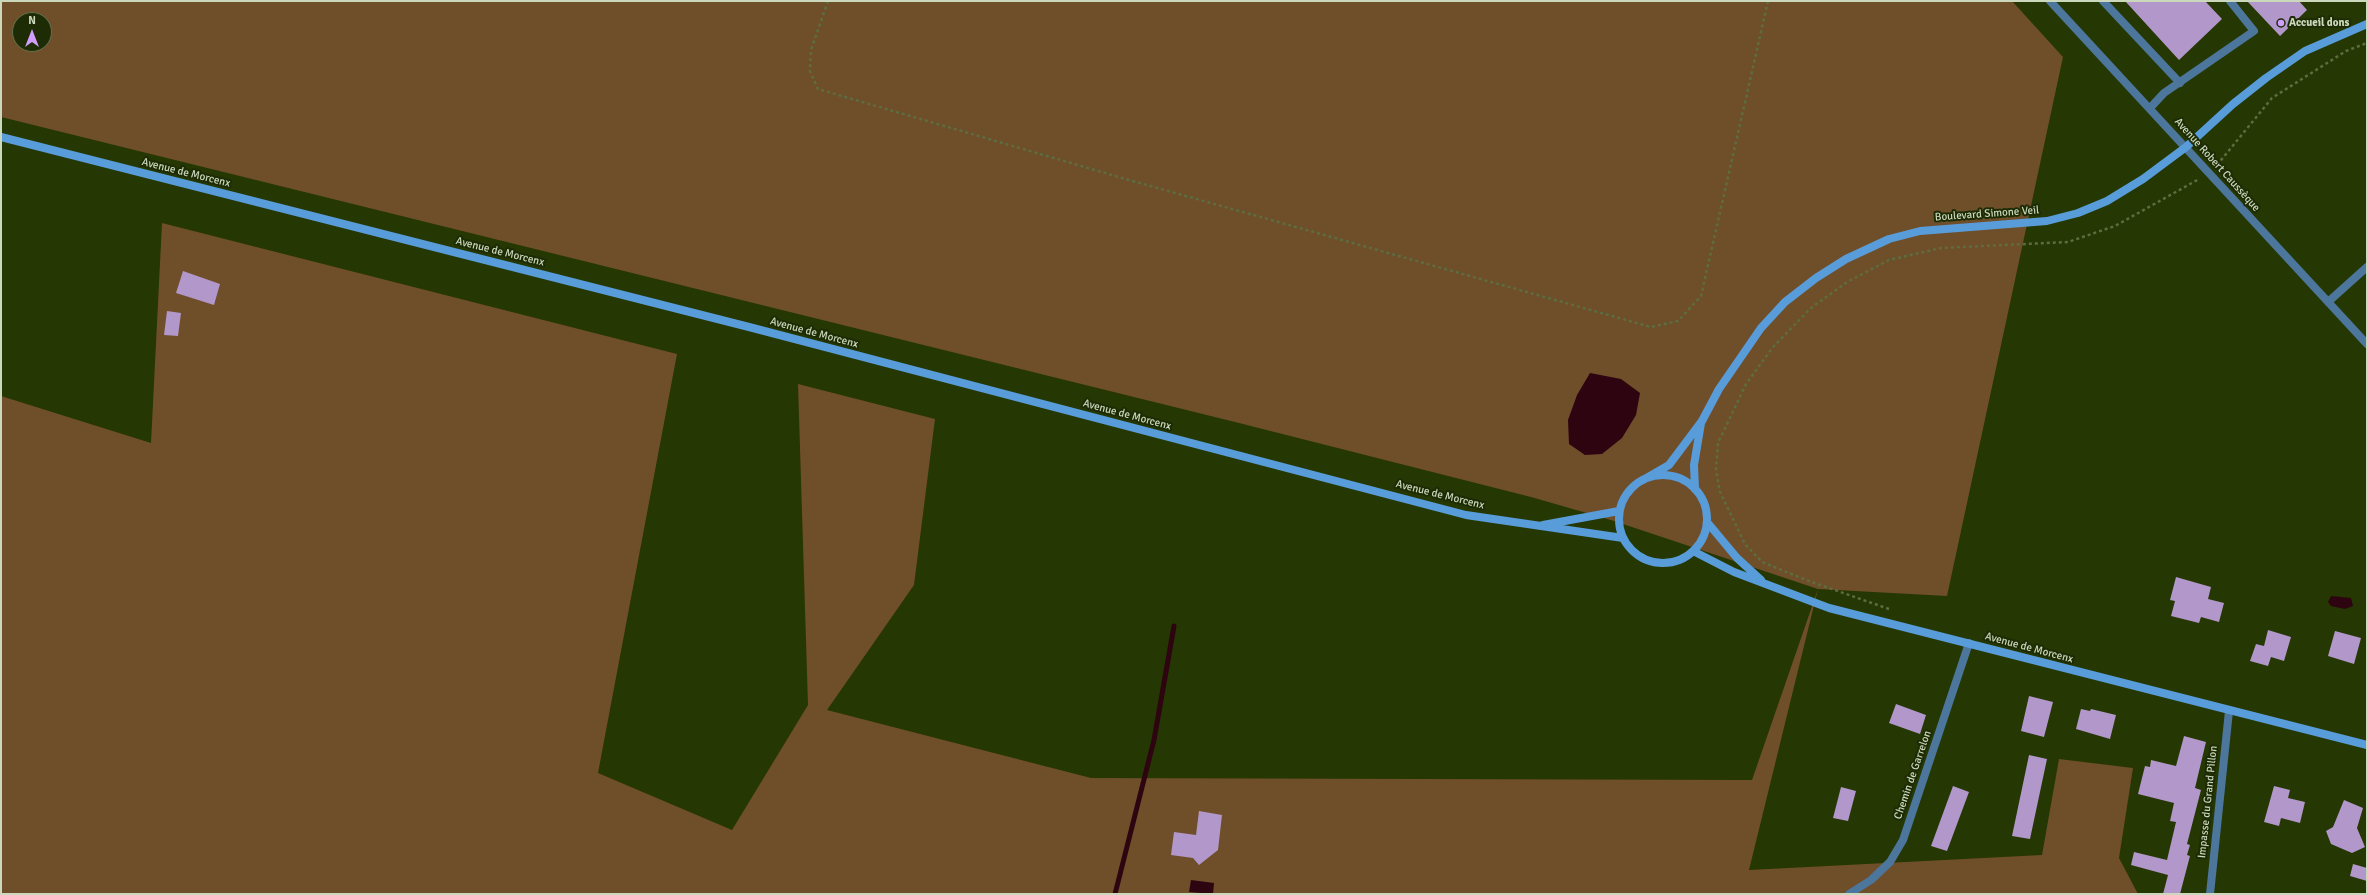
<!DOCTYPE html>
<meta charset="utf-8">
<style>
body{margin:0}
#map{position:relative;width:2368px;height:895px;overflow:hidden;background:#253702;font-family:Signika,sans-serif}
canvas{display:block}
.frame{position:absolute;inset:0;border:2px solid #cbd8bc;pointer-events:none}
.north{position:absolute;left:12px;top:12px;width:40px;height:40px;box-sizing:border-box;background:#1d2c05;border:1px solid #63714e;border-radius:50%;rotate:0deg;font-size:11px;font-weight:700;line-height:16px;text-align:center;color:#cbd8bc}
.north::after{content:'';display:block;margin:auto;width:14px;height:18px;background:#d19dfe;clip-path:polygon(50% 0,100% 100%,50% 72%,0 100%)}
</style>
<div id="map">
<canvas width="2368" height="895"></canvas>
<div class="frame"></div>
<div class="north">N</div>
</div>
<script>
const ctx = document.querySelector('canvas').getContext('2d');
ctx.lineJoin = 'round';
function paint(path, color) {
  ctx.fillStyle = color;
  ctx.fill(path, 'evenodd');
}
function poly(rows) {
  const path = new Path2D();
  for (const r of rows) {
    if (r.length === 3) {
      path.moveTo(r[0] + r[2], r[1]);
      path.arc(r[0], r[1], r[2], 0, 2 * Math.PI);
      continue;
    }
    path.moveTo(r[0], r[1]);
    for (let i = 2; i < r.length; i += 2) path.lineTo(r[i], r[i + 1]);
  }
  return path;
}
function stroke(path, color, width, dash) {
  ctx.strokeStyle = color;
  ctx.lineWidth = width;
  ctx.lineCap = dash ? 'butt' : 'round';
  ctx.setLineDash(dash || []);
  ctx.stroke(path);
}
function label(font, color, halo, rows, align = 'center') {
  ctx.font = font + ' Signika,sans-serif';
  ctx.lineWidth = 4;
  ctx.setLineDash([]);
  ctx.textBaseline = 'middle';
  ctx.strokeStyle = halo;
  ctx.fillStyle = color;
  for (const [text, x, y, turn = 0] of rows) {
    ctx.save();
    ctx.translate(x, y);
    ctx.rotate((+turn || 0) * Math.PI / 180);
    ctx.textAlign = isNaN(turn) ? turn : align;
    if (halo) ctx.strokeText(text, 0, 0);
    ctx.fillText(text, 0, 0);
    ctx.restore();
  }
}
const forest = poly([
 [1,1,2012,1,2063,57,1947,596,1818,589,1749,870,2042,855,2059,759,2133,768,2119,858,2138,894,1,894,1,396,151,443,162,223,677,354,598,773,732,830,808,705,798,384,935,419,914,585,827,710,1091,778,1752,780,1818,589,1611,520,1531,497,1235,422,1,117],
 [20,20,44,20,44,44,20,44]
]);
const water = poly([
 [1590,373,1621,379,1640,393,1636,415,1622,438,1602,454,1585,455,1569,444,1568,420,1577,395],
 [2331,596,2351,598,2353,606,2345,609,2331,606,2328,602],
 [1191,880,1214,883,1213,894,1189,892]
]);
const stream = poly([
 [1115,894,1154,740,1174,626]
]);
const building = poly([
 [2125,1,2205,1,2222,19,2179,60],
 [2247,1,2299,1,2307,10,2280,36],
 [183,271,220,284,214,305,176,293],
 [167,311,181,313,178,336,164,335],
 [2176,577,2211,587,2208,599,2224,603,2219,622,2201,617,2199,623,2171,616,2175,601,2170,600],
 [2268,630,2291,637,2284,661,2271,657,2268,666,2250,661,2256,644,2264,646],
 [2335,631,2361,638,2354,664,2328,656],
 [2029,696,2053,702,2044,737,2021,731],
 [1896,704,1926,715,1920,734,1889,723],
 [2081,709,2090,711,2091,709,2116,715,2110,739,2076,729],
 [2184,736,2206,742,2195,788,2201,790,2187,844,2190,845,2187,855,2190,856,2180,894,2163,894,2168,875,2131,865,2134,852,2167,860,2176,822,2170,821,2174,803,2138,794,2145,766,2150,767,2151,760,2176,766],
 [2029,755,2047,759,2030,839,2012,836],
 [1953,786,1969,792,1947,851,1931,846],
 [2274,786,2290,790,2288,798,2305,802,2300,823,2281,818,2279,826,2264,822],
 [1841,787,1856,791,1848,821,1833,818],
 [2344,800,2363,808,2357,828,2365,847,2352,853,2331,844,2326,831,2333,827],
 [1199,811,1222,815,1218,850,1199,865,1193,858,1171,855,1174,832,1196,835],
 [2353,864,2367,868,2367,881,2350,876]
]);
const path = poly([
 [828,1,811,50,810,71,818,89,1122,178,1651,327,1678,321,1701,296,1768,1],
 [2217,165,2272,98,2346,51,2367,43],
 [1889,609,1809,581,1762,562,1745,544,1720,492,1716,470,1718,443,1746,384,1773,347,1811,308,1847,282,1889,260,1941,248,2068,242,2115,226,2199,179]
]);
const lane = poly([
 [2103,1,2180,83],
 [2150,108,2164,93,2254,31,2230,1]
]);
const street = poly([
 [2050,1,2367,344],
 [2328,302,2367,267],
 [1849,894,1871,880,1890,862,1903,840,1969,643],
 [2210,894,2229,711]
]);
const secondary = poly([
 [1,137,749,327,1466,515,1623,538],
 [1663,519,44],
 [1643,480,1669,465,1702,421,1719,389,1761,328,1785,302,1816,278,1846,259,1889,239,1920,231,2047,221,2078,213,2107,201,2143,179,2186,147,2233,104,2266,78,2305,51,2367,24],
 [1695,489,1694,465,1701,423],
 [1707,522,1737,558,1761,580],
 [1543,525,1619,511],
 [1693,551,1734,572,1829,608,2367,745]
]);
const markers = [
 [2281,23,4,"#d19dfe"]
];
const poiNames = [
 ["Accueil dons",2289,23]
];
const streetNames = [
 ["Avenue Robert Caussèque",2217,165,48],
 ["Avenue de Morcenx",186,173,14],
 ["Boulevard Simone Veil",1987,214,-4],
 ["Avenue de Morcenx",500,252,14],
 ["Avenue de Morcenx",814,333,15],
 ["Avenue de Morcenx",1127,415,15],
 ["Avenue de Morcenx",1440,495,14],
 ["Avenue de Morcenx",2029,648,15],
 ["Chemin de Garrelon",1913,775,-71],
 ["Impasse du Grand Pillon",2208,802,-84]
];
paint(forest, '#6f4e2a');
paint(water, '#2d0410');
stroke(stream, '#2d0410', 5);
paint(building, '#b197ca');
stroke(path, '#5d6d40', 2.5, [3, 3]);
stroke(lane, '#4d769c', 8);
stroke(street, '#4d769c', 8);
stroke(secondary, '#599cda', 8);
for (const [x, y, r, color] of markers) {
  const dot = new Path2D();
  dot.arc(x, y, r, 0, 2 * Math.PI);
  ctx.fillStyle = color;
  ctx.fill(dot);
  stroke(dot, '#1d2c05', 1.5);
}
label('bold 11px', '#cbd8bc', '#1d2c05', poiNames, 'left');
label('11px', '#cbd8bc', '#1d2c05', streetNames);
</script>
